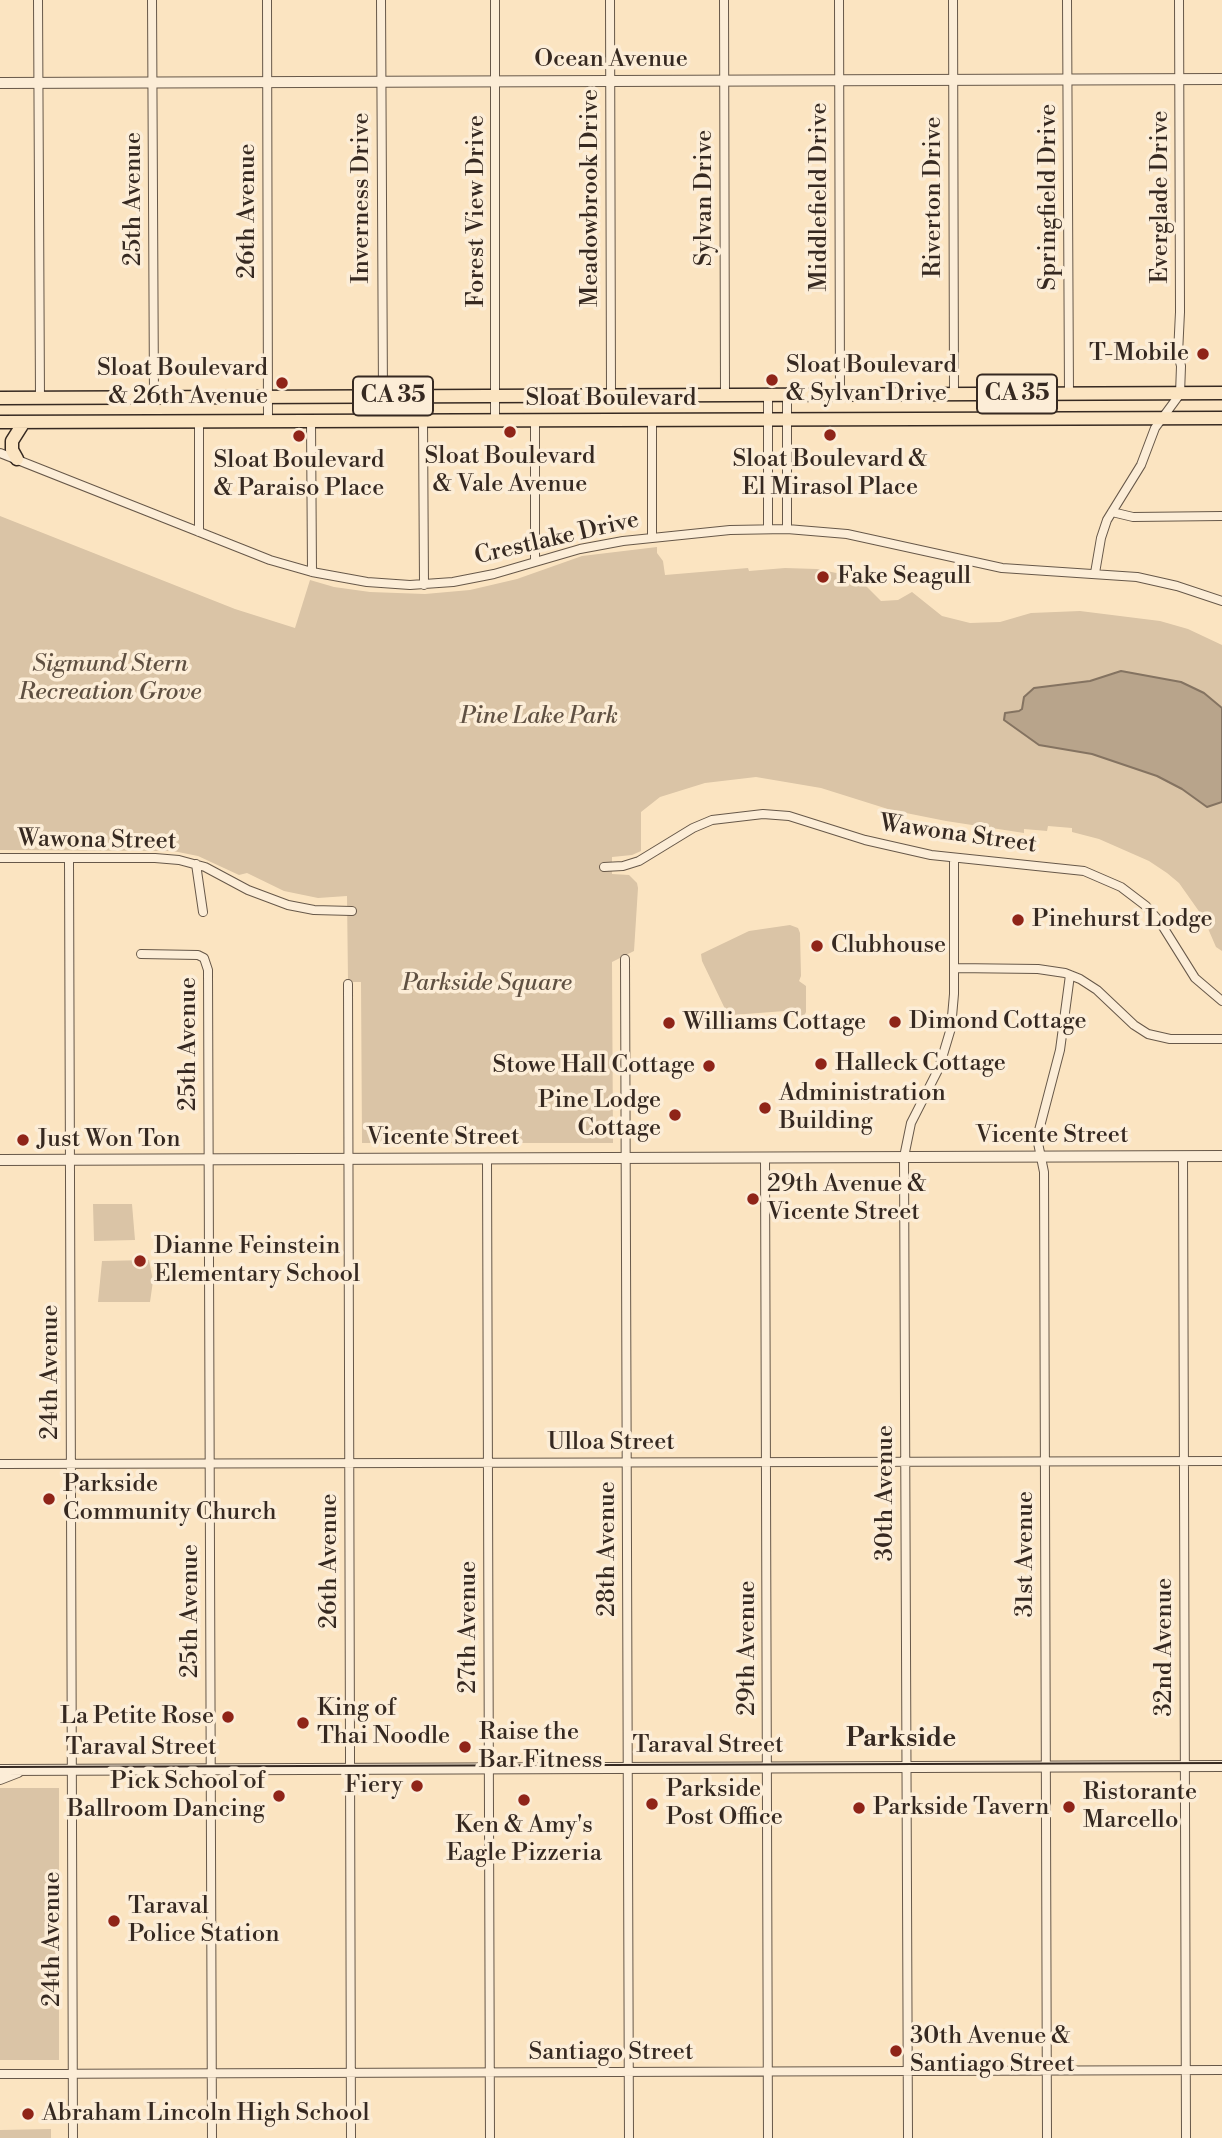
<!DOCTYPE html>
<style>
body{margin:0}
canvas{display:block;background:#fbe4c1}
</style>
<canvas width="1222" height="2138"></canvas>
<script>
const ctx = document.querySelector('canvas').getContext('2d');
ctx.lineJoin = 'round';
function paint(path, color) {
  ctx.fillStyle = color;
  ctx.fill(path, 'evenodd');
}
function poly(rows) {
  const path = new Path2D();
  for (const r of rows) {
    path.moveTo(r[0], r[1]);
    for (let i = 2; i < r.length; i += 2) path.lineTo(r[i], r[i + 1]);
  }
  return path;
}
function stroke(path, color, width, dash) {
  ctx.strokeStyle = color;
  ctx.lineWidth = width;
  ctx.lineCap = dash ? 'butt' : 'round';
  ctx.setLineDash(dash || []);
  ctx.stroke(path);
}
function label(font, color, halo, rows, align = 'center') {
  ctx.font = font + ' "Libre Bodoni",serif';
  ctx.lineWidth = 7;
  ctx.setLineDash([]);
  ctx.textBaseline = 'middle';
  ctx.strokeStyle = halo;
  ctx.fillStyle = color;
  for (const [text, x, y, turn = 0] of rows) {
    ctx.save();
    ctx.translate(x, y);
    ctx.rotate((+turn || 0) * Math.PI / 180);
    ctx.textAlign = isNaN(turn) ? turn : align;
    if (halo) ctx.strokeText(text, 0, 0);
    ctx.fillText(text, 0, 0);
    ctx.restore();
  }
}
const green = poly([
 [0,516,235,609,295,628,310,580,334,587,370,592,425,594,470,590,517,579,582,556,657,547,657,553,663,561,665,575,748,568,749,571,785,568,817,569,846,575,862,582,881,601,898,600,912,592,942,616,970,623,1000,622,1031,613,1080,611,1160,621,1188,629,1222,645,1222,951,1216,947,1203,917,1179,883,1167,873,1149,861,1099,839,1072,832,1072,828,1048,826,1047,831,1024,829,1024,833,946,821,891,810,821,788,756,777,705,783,660,797,641,812,641,851,632,855,612,857,612,874,629,875,637,883,638,888,634,951,612,962,613,1143,362,1143,361,982,348,982,347,896,318,898,284,891,247,873,239,875,198,856,173,851,0,850],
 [790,925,798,928,800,933,801,976,799,981,806,986,806,1012,804,1016,797,1019,785,1011,732,1015,727,1013,702,961,701,954,749,931],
 [93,1204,132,1204,135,1240,94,1241],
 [149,1260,153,1281,150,1302,98,1302,102,1261],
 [0,1788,59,1788,59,2060,0,2060],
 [51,2129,51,2138,0,2138,0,2130]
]);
const water = poly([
 [1121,671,1181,682,1204,693,1222,708,1222,802,1207,807,1182,789,1157,776,1092,754,1039,745,1004,720,1005,713,1019,711,1022,709,1024,697,1034,688,1090,681,1121,671]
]);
const minor = poly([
 [38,0,40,398],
 [152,0,154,397],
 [267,0,268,421],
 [381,0,383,396],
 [495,0,495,421],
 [610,0,611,396],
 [724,0,725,395],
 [839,0,840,395],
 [953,0,954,395],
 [1067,0,1069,394],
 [768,395,768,528],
 [787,395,787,529],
 [652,420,652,537],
 [311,421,312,572],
 [423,421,424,585],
 [535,421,535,561],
 [199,422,199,532],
 [0,453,270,560,312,572,367,582,410,585,453,582,494,574,580,549,623,541,730,530,787,529,847,534,1002,568,1137,577,1177,586,1222,601],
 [1112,512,1133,517,1222,516],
 [1095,573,1101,538,1107,520,1141,465,1155,428,1180,394,1181,366,1178,354,1180,312,1179,0],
 [0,858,155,858,179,860,205,867,248,890,288,905,314,910,352,911],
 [69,858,73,2138],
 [196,864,203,912],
 [604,867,623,866,639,861,693,828,712,820,763,814,789,816,865,840,931,855,1084,871,1121,887,1146,906,1160,922,1195,978,1222,1001],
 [141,954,198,955,204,958,208,970,212,2138],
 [625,959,629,2138],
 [954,968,1038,969,1065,973,1080,979,1097,990,1134,1025,1148,1034,1170,1039,1222,1039],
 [348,984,351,2138],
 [1183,1156,1186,2138],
 [765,1158,768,2138],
 [487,1159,490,2138],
 [0,1464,1222,1461],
 [0,2074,1222,2070],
 [908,2138,904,1157,911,1123,939,1068,951,1028,954,994,954,858],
 [1047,2138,1044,1172,1037,1138,1060,1050,1070,975]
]);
const tertiary = poly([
 [0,83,1222,79],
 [0,1160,1222,1156],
 [0,1770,1222,1766],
 [0,1779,18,1772]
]);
const primary = poly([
 [0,398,1222,393],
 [0,422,1222,418],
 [17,459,12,450,12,441,24,422]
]);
const tram = poly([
 [0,1767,1222,1763]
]);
const markers = [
 [1203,354,7,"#8f2418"],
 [772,380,7,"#8f2418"],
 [282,383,7,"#8f2418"],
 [510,432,7,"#8f2418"],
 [830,435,7,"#8f2418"],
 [299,436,7,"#8f2418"],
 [823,577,7,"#8f2418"],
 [1018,920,7,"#8f2418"],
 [817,946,7,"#8f2418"],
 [895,1022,7,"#8f2418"],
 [669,1023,7,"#8f2418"],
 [821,1064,7,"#8f2418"],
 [709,1066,7,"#8f2418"],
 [765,1108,7,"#8f2418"],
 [675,1115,7,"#8f2418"],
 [23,1140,7,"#8f2418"],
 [753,1199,7,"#8f2418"],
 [140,1261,7,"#8f2418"],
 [49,1499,7,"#8f2418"],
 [228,1717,7,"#8f2418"],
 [303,1723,7,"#8f2418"],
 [465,1747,7,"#8f2418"],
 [417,1786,7,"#8f2418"],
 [279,1796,7,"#8f2418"],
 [524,1800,7,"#8f2418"],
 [652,1804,7,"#8f2418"],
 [1069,1807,7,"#8f2418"],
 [859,1808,7,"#8f2418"],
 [114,1921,7,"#8f2418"],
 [896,2051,7,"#8f2418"],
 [28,2114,7,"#8f2418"]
];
const shields = [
 [1017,394,80],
 [393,396,80]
];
const shieldNames = [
 ["CA 35",1017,394],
 ["CA 35",393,396]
];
const streetNames = [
 ["Ocean Avenue",611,60],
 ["Middlefield Drive",820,197,-90],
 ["Riverton Drive",934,197,-90],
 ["Springfield Drive",1049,197,-90],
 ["Everglade Drive",1161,197,-90],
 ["Inverness Drive",362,198,-90],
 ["Meadowbrook Drive",591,198,-90],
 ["Sylvan Drive",705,198,-90],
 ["25th Avenue",134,199,-90],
 ["26th Avenue",248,211,-90],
 ["Forest View Drive",477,211,-90],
 ["Sloat Boulevard",611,399],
 ["Crestlake Drive",557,539,-13],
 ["Wawona Street",958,835,8],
 ["Wawona Street",97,841,1],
 ["25th Avenue",189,1044,-90],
 ["Vicente Street",1052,1136],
 ["Vicente Street",443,1138],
 ["24th Avenue",51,1372,-90],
 ["Ulloa Street",611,1443],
 ["30th Avenue",886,1493,-90],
 ["28th Avenue",608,1549,-90],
 ["31st Avenue",1026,1554,-90],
 ["26th Avenue",330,1561,-90],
 ["25th Avenue",191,1611,-90],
 ["27th Avenue",469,1627,-90],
 ["32nd Avenue",1165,1647,-90],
 ["29th Avenue",748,1648,-90],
 ["Taraval Street",708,1746],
 ["Taraval Street",141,1748],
 ["24th Avenue",53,1939,-90],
 ["Santiago Street",611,2053]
];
const poiNames = [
 ["T-Mobile",1189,354,"right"],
 ["Sloat Boulevard",786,366],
 ["& Sylvan Drive",786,394],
 ["Sloat Boulevard",268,369,"right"],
 ["& 26th Avenue",268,397,"right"],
 ["Sloat Boulevard",510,457,"center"],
 ["& Vale Avenue",510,485,"center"],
 ["Sloat Boulevard &",830,460,"center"],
 ["El Mirasol Place",830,488,"center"],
 ["Sloat Boulevard",299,461,"center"],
 ["& Paraiso Place",299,489,"center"],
 ["Fake Seagull",837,577],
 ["Pinehurst Lodge",1032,920],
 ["Clubhouse",831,946],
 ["Dimond Cottage",909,1022],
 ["Williams Cottage",683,1023],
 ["Halleck Cottage",835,1064],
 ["Stowe Hall Cottage",695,1066,"right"],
 ["Administration",779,1094],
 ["Building",779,1122],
 ["Pine Lodge",661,1101,"right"],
 ["Cottage",661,1129,"right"],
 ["Just Won Ton",37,1140],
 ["29th Avenue &",767,1185],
 ["Vicente Street",767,1213],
 ["Dianne Feinstein",154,1247],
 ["Elementary School",154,1275],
 ["Parkside",63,1485],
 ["Community Church",63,1513],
 ["King of",317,1709],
 ["Thai Noodle",317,1737],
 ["La Petite Rose",214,1717,"right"],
 ["Raise the",479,1733],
 ["Bar Fitness",479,1761],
 ["Pick School of",265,1782,"right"],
 ["Ballroom Dancing",265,1810,"right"],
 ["Fiery",403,1786,"right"],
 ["Parkside",666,1790],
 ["Post Office",666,1818],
 ["Ristorante",1083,1793],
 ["Marcello",1083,1821],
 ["Parkside Tavern",873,1808],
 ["Ken & Amy's",524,1826,"center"],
 ["Eagle Pizzeria",524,1854,"center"],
 ["Taraval",128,1907],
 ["Police Station",128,1935],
 ["30th Avenue &",910,2037],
 ["Santiago Street",910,2065],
 ["Abraham Lincoln High School",42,2114]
];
const parkNames = [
 ["Sigmund Stern",110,665],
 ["Recreation Grove",110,693],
 ["Pine Lake Park",539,717],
 ["Parkside Square",487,984]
];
const neighbourhoodNames = [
 ["Parkside",901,1740]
];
paint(green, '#dac4a6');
paint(water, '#b8a48b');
stroke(water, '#847361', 2);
stroke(minor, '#675849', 10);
stroke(tertiary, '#675849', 12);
stroke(primary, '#362921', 15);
stroke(minor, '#fcedd7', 8);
stroke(tertiary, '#fcedd7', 10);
stroke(primary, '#fbe4c1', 12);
stroke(tram, '#362921', 2);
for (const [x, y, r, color] of markers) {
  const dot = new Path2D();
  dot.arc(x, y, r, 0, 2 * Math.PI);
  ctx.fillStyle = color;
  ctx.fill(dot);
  stroke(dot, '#fcedd7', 2.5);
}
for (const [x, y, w] of shields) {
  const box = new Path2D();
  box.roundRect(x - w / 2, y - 19.5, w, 39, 5);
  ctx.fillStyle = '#fcedd7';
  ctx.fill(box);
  stroke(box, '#362921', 2);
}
label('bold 23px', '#362921', null, shieldNames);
label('24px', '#362921', '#fcedd7', streetNames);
label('24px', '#362921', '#fcedd7', poiNames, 'left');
label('italic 24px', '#5f5042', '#fcedd7', parkNames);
label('bold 26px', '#362921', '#fcedd7', neighbourhoodNames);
</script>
